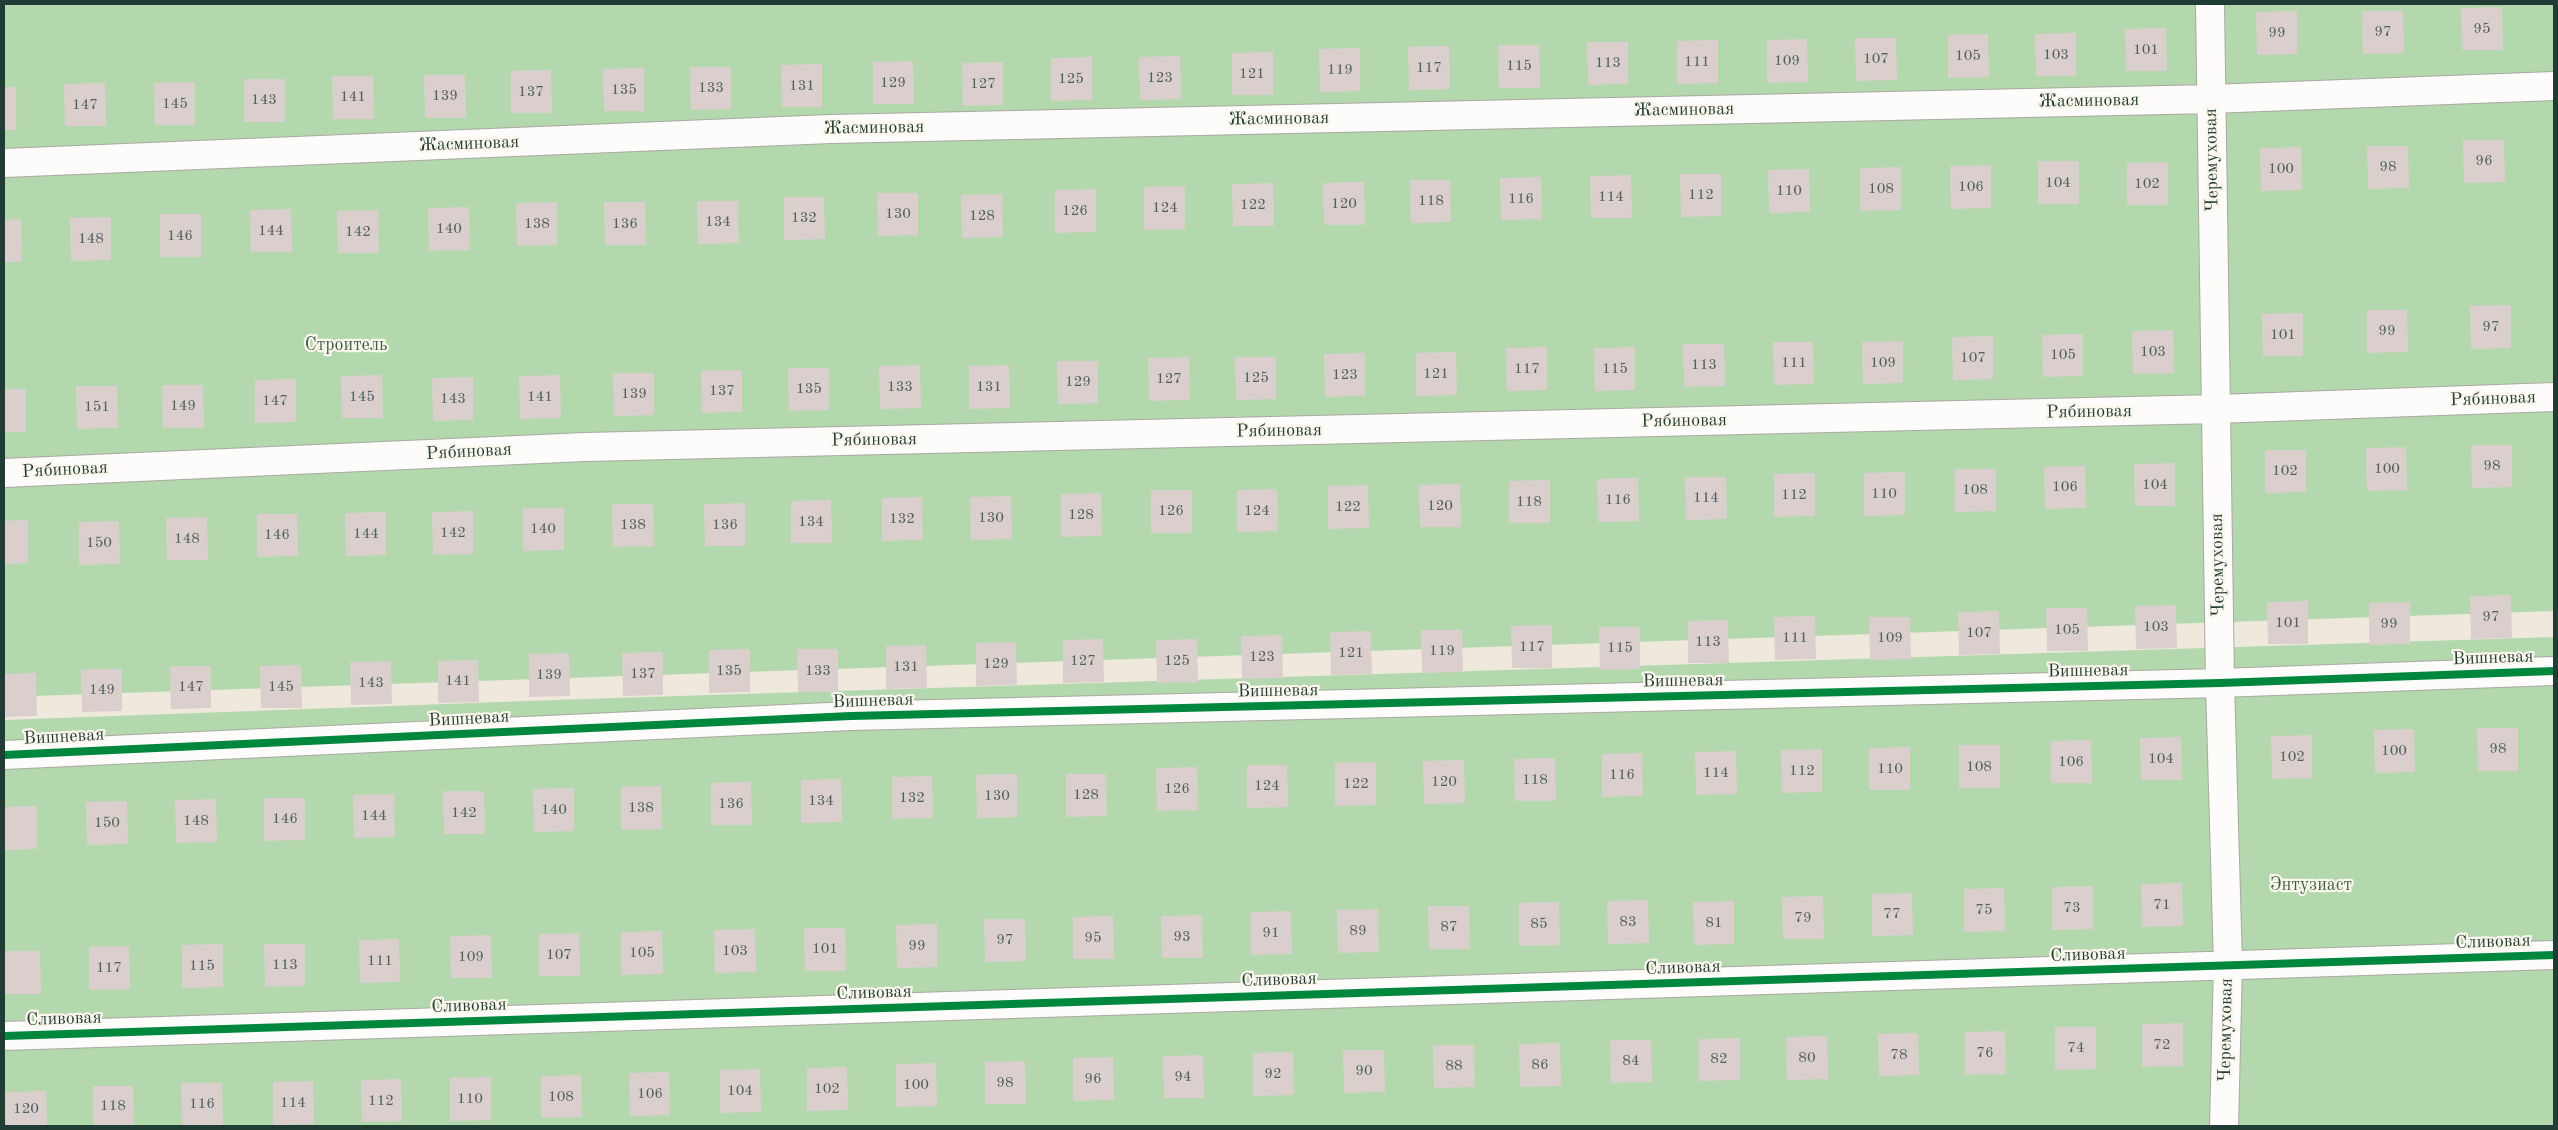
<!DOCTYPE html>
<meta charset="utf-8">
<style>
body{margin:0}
#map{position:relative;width:2558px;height:1130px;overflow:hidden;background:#efe9dd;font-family:"Old Standard TT",serif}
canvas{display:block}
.frame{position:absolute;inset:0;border:5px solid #1f3d34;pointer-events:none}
</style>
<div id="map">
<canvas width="2558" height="1130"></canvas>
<div class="frame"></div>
</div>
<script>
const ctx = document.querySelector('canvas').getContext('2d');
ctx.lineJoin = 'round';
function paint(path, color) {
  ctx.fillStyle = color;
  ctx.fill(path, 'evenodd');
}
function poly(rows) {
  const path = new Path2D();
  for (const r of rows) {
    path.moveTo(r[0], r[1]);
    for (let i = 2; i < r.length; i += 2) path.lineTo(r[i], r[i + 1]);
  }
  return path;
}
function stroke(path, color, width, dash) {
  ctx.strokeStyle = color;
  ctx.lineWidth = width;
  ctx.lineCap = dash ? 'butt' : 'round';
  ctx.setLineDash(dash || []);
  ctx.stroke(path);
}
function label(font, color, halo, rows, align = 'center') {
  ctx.font = font + ' "Old Standard TT",serif';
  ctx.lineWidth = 4.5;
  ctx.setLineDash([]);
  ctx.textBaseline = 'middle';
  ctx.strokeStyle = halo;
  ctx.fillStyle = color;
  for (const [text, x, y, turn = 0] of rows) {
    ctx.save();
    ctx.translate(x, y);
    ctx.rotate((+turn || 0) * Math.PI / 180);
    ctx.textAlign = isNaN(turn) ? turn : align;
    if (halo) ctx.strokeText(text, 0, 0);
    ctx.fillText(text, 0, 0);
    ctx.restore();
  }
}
const green = poly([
 [4,4,2554,4,2554,611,4,697],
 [2554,637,2554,1126,4,1126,4,720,583,699]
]);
const building = poly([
 [2502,7,2503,50,2462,50,2461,8],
 [2297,11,2297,54,2257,55,2256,12],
 [2362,11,2403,11,2404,53,2363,54],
 [2166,28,2167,71,2126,71,2125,29],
 [2076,33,2076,76,2036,76,2035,34],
 [1988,34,1989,77,1948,78,1948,35],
 [1855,38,1896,38,1897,80,1856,81],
 [1807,39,1808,82,1767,83,1767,40],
 [1718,40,1718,83,1677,84,1677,41],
 [1587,42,1628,42,1628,84,1588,85],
 [1498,45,1539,45,1540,88,1499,88],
 [1449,46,1450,89,1409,90,1408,47],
 [1360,48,1360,91,1320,92,1319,49],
 [1273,52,1273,95,1232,95,1232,53],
 [1180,56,1181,99,1140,100,1139,57],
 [1092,57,1092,100,1051,101,1051,58],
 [913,61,914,104,873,104,873,62],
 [1003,62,1003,105,963,106,962,63],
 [822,64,822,107,782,107,781,65],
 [690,67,731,67,731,109,691,110],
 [644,68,644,111,604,111,603,69],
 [551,70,552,113,511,113,511,71],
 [424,75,465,75,466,118,425,118],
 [332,76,373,76,374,119,333,119],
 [244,79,285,79,285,122,244,122],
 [195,82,195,125,155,125,154,83],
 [105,83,106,126,65,126,64,84],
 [4,87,16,87,16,130,4,130],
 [2463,140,2504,140,2505,182,2464,183],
 [2367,146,2408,146,2409,188,2368,189],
 [2301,147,2302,190,2261,191,2260,148],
 [2038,161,2079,161,2079,204,2038,204],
 [2168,162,2168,205,2127,205,2127,163],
 [1991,165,1991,208,1951,209,1950,166],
 [1901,167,1901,210,1860,211,1860,168],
 [1809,169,1810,212,1769,213,1768,170],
 [1680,174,1721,174,1721,216,1681,217],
 [1631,175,1632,218,1591,218,1590,176],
 [1541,177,1542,219,1501,220,1500,178],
 [1410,180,1450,180,1451,222,1411,223],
 [1364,182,1365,225,1324,225,1323,183],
 [1273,183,1274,226,1233,226,1232,184],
 [1185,186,1185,229,1144,230,1144,187],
 [1096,189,1096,232,1055,233,1055,190],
 [877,193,918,193,918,235,878,236],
 [1002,194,1003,237,962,238,961,195],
 [784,197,824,197,825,239,784,240],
 [697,201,738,201,739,243,698,244],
 [557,202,557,245,517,246,516,203],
 [604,202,645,202,646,245,605,245],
 [469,207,470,250,429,251,428,208],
 [291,209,292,252,251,252,250,210],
 [378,210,379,253,338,253,337,211],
 [160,214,201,214,201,257,160,257],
 [111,217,111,260,71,261,70,218],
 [21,219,22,262,4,262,4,220],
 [2511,305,2511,348,2471,349,2470,306],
 [2367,310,2407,310,2408,352,2367,353],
 [2303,313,2303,356,2263,356,2262,314],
 [2173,330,2174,373,2133,374,2132,331],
 [2083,334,2083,376,2043,377,2042,335],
 [1993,336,1993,379,1953,380,1952,337],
 [1903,341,1903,383,1863,384,1862,342],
 [1773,342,1813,342,1814,384,1774,385],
 [1683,344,1724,344,1725,386,1684,387],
 [1547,347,1547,390,1507,391,1506,348],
 [1635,347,1635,390,1595,391,1594,348],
 [1456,352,1457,395,1416,396,1416,353],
 [1365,353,1365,396,1325,397,1324,354],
 [1189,357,1190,400,1149,401,1148,358],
 [1235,357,1276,357,1276,399,1236,400],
 [1057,361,1098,361,1098,403,1058,404],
 [920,365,921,408,880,409,879,366],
 [1009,365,1010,408,969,409,969,366],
 [788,368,829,368,829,410,789,411],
 [742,370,742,412,702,413,701,371],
 [613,373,654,373,654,415,614,416],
 [382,375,383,418,342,418,341,376],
 [560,375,561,418,520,419,519,376],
 [473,377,473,420,433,421,432,378],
 [296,379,296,422,255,423,255,380],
 [162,385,203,385,204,428,163,428],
 [76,386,117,386,118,428,77,429],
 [4,389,26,389,26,432,4,432],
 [2471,445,2512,445,2512,487,2472,488],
 [2406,447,2407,490,2367,491,2366,448],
 [2265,450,2306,450,2306,492,2265,493],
 [2175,463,2175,506,2135,506,2134,464],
 [2085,466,2086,508,2045,509,2044,467],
 [1955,469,1996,469,1996,511,1955,512],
 [1905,472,1905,515,1864,516,1864,473],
 [1815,473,1815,516,1774,517,1774,474],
 [1685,477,1726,477,1727,519,1686,520],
 [1638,478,1639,521,1598,522,1597,479],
 [1550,480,1550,523,1509,523,1509,481],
 [1460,484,1461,527,1420,527,1419,485],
 [1368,485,1369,528,1328,529,1328,486],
 [1277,489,1278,531,1237,532,1237,490],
 [1151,490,1192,490,1192,533,1151,533],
 [1101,493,1102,536,1061,537,1061,494],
 [1011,496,1012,539,971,540,970,497],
 [922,497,923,540,882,541,882,498],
 [831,500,832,543,791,543,791,501],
 [745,503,745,546,705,546,704,504],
 [612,504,653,504,654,546,613,547],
 [523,508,564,508,564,550,523,551],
 [473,511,473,554,433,555,432,512],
 [386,512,386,555,346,556,345,513],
 [257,514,297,514,298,556,257,557],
 [207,517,208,560,167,560,166,518],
 [28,520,28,563,4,564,4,521],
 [119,521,120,564,79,565,79,522],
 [2511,595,2512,638,2471,639,2470,596],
 [2308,601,2308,644,2268,644,2267,602],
 [2410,602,2410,644,2369,645,2369,603],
 [2176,605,2177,648,2136,649,2135,606],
 [2046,608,2087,608,2088,651,2047,651],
 [1999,611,2000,654,1959,655,1958,612],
 [1815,616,1816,659,1775,660,1774,617],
 [1869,617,1910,617,1911,659,1870,660],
 [1728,620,1729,663,1688,663,1688,621],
 [1552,625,1552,668,1512,668,1511,626],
 [1599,627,1640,627,1640,669,1600,670],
 [1421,630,1462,630,1463,672,1422,673],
 [1371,631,1372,674,1331,675,1330,632],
 [1282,635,1283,678,1242,679,1241,636],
 [1103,639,1104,682,1063,683,1063,640],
 [1197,639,1198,682,1157,683,1156,640],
 [1016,642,1017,685,976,686,976,643],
 [926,645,927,688,886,689,886,646],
 [750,649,750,692,709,693,709,650],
 [797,649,838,649,838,692,798,692],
 [663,652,663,695,623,696,622,653],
 [569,653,570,696,529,697,529,654],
 [478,660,479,702,438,703,438,661],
 [391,661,392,704,351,705,350,662],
 [301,665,302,708,261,708,260,666],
 [170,666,211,666,211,708,171,709],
 [81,669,122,669,122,711,82,712],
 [36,673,37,716,4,717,4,674],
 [2477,728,2518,728,2518,771,2478,771],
 [2414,729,2415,772,2375,773,2374,730],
 [2312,735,2312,778,2272,779,2271,736],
 [2181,737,2182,780,2141,780,2140,738],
 [2091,740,2092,783,2051,783,2051,741],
 [1959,745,2000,745,2000,788,1959,788],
 [1910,747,1910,790,1869,790,1869,748],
 [1822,749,1822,792,1782,793,1781,750],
 [1736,751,1737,794,1696,795,1695,752],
 [1642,753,1643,796,1602,797,1602,754],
 [1555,758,1556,801,1515,801,1514,759],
 [1464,760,1465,803,1424,804,1423,761],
 [1376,762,1376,805,1335,806,1335,763],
 [1247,765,1287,765,1288,807,1247,808],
 [1197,767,1198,810,1157,811,1156,768],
 [1017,774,1017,817,977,818,976,775],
 [1066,774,1106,774,1107,816,1066,817],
 [932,776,933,818,892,819,892,777],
 [841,779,842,822,801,823,801,780],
 [751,782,752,825,711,825,711,783],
 [661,786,662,829,621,830,621,787],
 [574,788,574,831,534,832,533,789],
 [443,791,484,791,485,834,444,834],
 [394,794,395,837,354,838,353,795],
 [264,798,305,798,305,840,264,841],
 [216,799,217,842,176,843,175,800],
 [127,801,128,844,87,845,86,802],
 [37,806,37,849,4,850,4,807],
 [2182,883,2183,926,2142,927,2141,884],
 [2093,886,2093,929,2052,930,2052,887],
 [2004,888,2005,931,1964,932,1964,889],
 [1912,893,1913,935,1872,936,1872,894],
 [1823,896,1824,939,1783,939,1782,897],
 [1648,900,1649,943,1608,944,1607,901],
 [1734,901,1734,944,1694,945,1693,902],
 [1559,902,1560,945,1519,946,1519,903],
 [1428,906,1469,906,1470,949,1429,949],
 [1378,909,1379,952,1338,953,1337,910],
 [1291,911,1292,954,1251,955,1251,912],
 [1202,915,1203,958,1162,958,1161,916],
 [1113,916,1114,959,1073,959,1073,917],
 [984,919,1025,919,1026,961,985,962],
 [937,924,937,967,897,968,896,925],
 [804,928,845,928,846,971,805,971],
 [755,929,756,972,715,973,714,930],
 [662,931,663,974,621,975,621,932],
 [579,933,580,976,539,976,539,934],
 [491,935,492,978,451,978,450,936],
 [399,939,400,982,360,983,359,940],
 [223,944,223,987,182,988,182,945],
 [264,944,305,944,305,986,265,987],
 [129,946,130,989,89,990,89,947],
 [4,951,40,951,41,994,4,994],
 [2183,1023,2183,1066,2142,1067,2142,1024],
 [2055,1027,2096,1027,2096,1069,2055,1070],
 [2005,1031,2006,1074,1965,1075,1965,1032],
 [1918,1033,1919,1075,1879,1076,1878,1034],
 [1827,1036,1828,1079,1787,1080,1786,1037],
 [1740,1038,1740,1080,1699,1081,1699,1039],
 [1610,1040,1651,1040,1652,1082,1611,1083],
 [1560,1043,1561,1086,1520,1087,1519,1044],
 [1433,1045,1474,1045,1475,1087,1434,1088],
 [1343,1050,1384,1050,1385,1092,1344,1093],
 [1293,1052,1294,1095,1253,1096,1253,1053],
 [1203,1055,1204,1098,1164,1098,1163,1056],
 [1113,1057,1114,1100,1073,1101,1073,1058],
 [1025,1061,1026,1104,985,1104,985,1062],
 [936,1063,937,1106,896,1107,896,1064],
 [847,1067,848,1110,807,1111,807,1068],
 [760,1069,761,1112,720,1113,720,1070],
 [669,1072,670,1115,630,1116,629,1073],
 [581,1075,582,1117,541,1118,541,1076],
 [491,1077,491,1120,450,1121,450,1078],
 [401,1079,402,1121,362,1122,361,1080],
 [313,1081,314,1124,273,1125,273,1082],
 [181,1083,222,1083,223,1125,182,1126],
 [93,1086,133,1086,134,1126,93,1126],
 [46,1091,47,1126,6,1126,5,1092]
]);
const minor = poly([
 [2210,4,2220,683,2228,965,2224,1126],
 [4,163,831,129,2211,99,2554,86],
 [4,473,585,447,2216,409,2554,397],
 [4,755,851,716,2220,683,2554,671],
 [4,1036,2554,955]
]);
const cycleway = poly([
 [4,755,851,716,2220,683,2554,671],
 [4,1036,2554,955]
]);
const numberNames = [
 ["95",2482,29],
 ["97",2383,32],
 ["99",2277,33],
 ["101",2146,50],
 ["103",2056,55],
 ["105",1968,56],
 ["107",1876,59],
 ["109",1787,61],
 ["111",1697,62],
 ["113",1608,63],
 ["115",1519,66],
 ["117",1429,68],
 ["119",1340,70],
 ["121",1252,74],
 ["123",1160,78],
 ["125",1071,79],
 ["129",893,83],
 ["127",983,84],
 ["131",802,86],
 ["133",711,88],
 ["135",624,90],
 ["137",531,92],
 ["139",445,96],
 ["141",353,97],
 ["143",264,100],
 ["145",175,104],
 ["147",85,105],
 ["96",2484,161],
 ["98",2388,167],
 ["100",2281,169],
 ["104",2058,183],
 ["102",2147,184],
 ["106",1971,187],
 ["108",1881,189],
 ["110",1789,191],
 ["112",1701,195],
 ["114",1611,197],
 ["116",1521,199],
 ["118",1431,201],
 ["120",1344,204],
 ["122",1253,205],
 ["124",1165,208],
 ["126",1075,211],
 ["130",898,214],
 ["128",982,216],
 ["132",804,218],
 ["134",718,222],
 ["138",537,224],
 ["136",625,224],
 ["140",449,229],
 ["144",271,231],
 ["142",358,232],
 ["146",180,236],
 ["148",91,239],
 ["97",2491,327],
 ["99",2387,331],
 ["101",2283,335],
 ["103",2153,352],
 ["105",2063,355],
 ["107",1973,358],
 ["111",1794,363],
 ["109",1883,363],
 ["113",1704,365],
 ["117",1527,369],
 ["115",1615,369],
 ["121",1436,374],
 ["123",1345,375],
 ["125",1256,378],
 ["127",1169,379],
 ["129",1078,382],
 ["133",900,387],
 ["131",989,387],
 ["135",809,389],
 ["137",722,391],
 ["139",634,394],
 ["145",362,397],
 ["141",540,397],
 ["143",453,399],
 ["147",275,401],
 ["149",183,406],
 ["151",97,407],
 ["98",2492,466],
 ["100",2387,469],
 ["102",2285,471],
 ["104",2155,485],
 ["106",2065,487],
 ["108",1975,490],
 ["110",1884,494],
 ["112",1794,495],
 ["114",1706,498],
 ["116",1618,500],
 ["118",1529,502],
 ["120",1440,506],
 ["122",1348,507],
 ["126",1171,511],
 ["124",1257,511],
 ["128",1081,515],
 ["130",991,518],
 ["132",902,519],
 ["134",811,522],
 ["138",633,525],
 ["136",725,525],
 ["140",543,529],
 ["142",453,533],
 ["144",366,534],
 ["146",277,535],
 ["148",187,539],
 ["150",99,543],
 ["97",2491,617],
 ["101",2288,623],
 ["99",2389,624],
 ["103",2156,627],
 ["105",2067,630],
 ["107",1979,633],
 ["111",1795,638],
 ["109",1890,638],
 ["113",1708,642],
 ["117",1532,647],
 ["115",1620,648],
 ["119",1442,651],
 ["121",1351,653],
 ["123",1262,657],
 ["127",1083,661],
 ["125",1177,661],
 ["129",996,664],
 ["131",906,667],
 ["135",729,671],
 ["133",818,671],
 ["137",643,674],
 ["139",549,675],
 ["141",458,681],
 ["143",371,683],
 ["147",191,687],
 ["145",281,687],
 ["149",102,690],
 ["98",2498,749],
 ["100",2394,751],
 ["102",2292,757],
 ["104",2161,759],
 ["106",2071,762],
 ["108",1979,767],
 ["110",1890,769],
 ["112",1802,771],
 ["114",1716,773],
 ["116",1622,775],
 ["118",1535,780],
 ["120",1444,782],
 ["122",1356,784],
 ["124",1267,786],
 ["126",1177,789],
 ["128",1086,795],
 ["130",997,796],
 ["132",912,798],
 ["134",821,801],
 ["136",731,804],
 ["138",641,808],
 ["140",554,810],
 ["142",464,813],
 ["144",374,816],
 ["146",285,819],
 ["148",196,821],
 ["150",107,823],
 ["71",2162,905],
 ["73",2072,908],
 ["75",1984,910],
 ["77",1892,914],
 ["79",1803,918],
 ["83",1628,922],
 ["81",1714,923],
 ["85",1539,924],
 ["87",1449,927],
 ["89",1358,931],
 ["91",1271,933],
 ["93",1182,937],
 ["95",1093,938],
 ["97",1005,940],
 ["99",917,946],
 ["101",825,949],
 ["103",735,951],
 ["105",642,953],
 ["107",559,955],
 ["109",471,957],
 ["111",380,961],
 ["113",285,965],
 ["115",202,966],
 ["117",109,968],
 ["72",2162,1045],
 ["74",2076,1048],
 ["76",1985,1053],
 ["78",1899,1055],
 ["80",1807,1058],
 ["82",1719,1059],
 ["84",1631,1061],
 ["86",1540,1065],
 ["88",1454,1066],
 ["90",1364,1071],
 ["92",1273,1074],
 ["94",1183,1077],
 ["96",1093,1079],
 ["98",1005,1083],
 ["100",916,1085],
 ["102",827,1089],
 ["104",740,1091],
 ["106",650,1094],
 ["108",561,1097],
 ["110",470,1099],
 ["112",381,1101],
 ["114",293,1103],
 ["116",202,1104],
 ["118",113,1106],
 ["120",26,1109]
];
const streetNames = [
 ["Жасминовая",2089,101,-1],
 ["Жасминовая",1684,110,-1],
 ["Жасминовая",1279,119,-1],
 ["Жасминовая",874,128,-1],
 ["Жасминовая",469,144,-2],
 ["Черемуховая",2212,160,-91],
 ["Рябиновая",2493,399,-2],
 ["Рябиновая",2089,412,-1],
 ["Рябиновая",1684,421,-1],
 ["Рябиновая",1279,431,-1],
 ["Рябиновая",874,440,-1],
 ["Рябиновая",469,452,-3],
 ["Рябиновая",65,470,-3],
 ["Черемуховая",2218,565,-91],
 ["Вишневая",2493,658,-2],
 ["Вишневая",2088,671,-1],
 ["Вишневая",1683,681,-1],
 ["Вишневая",1278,691,-1],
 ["Вишневая",873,701,-2],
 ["Вишневая",469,719,-3],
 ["Вишневая",64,737,-3],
 ["Сливовая",2493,942,-2],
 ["Сливовая",2088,955,-2],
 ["Сливовая",1683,968,-2],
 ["Сливовая",1279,980,-2],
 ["Сливовая",874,993,-2],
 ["Сливовая",469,1006,-2],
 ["Сливовая",64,1019,-2],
 ["Черемуховая",2226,1030,-89]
];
const parkNames = [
 ["Строитель",346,345],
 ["Энтузиаст",2311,885]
];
paint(green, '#b4d8ad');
paint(building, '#dbcfcd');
stroke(minor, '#a9a9a1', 30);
stroke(minor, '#fdfcfa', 28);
stroke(cycleway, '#00873e', 8);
label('15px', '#4e625a', null, numberNames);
label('18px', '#1f3d34', '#fbf7ec', streetNames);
label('18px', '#386048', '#fbf7ec', parkNames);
</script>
